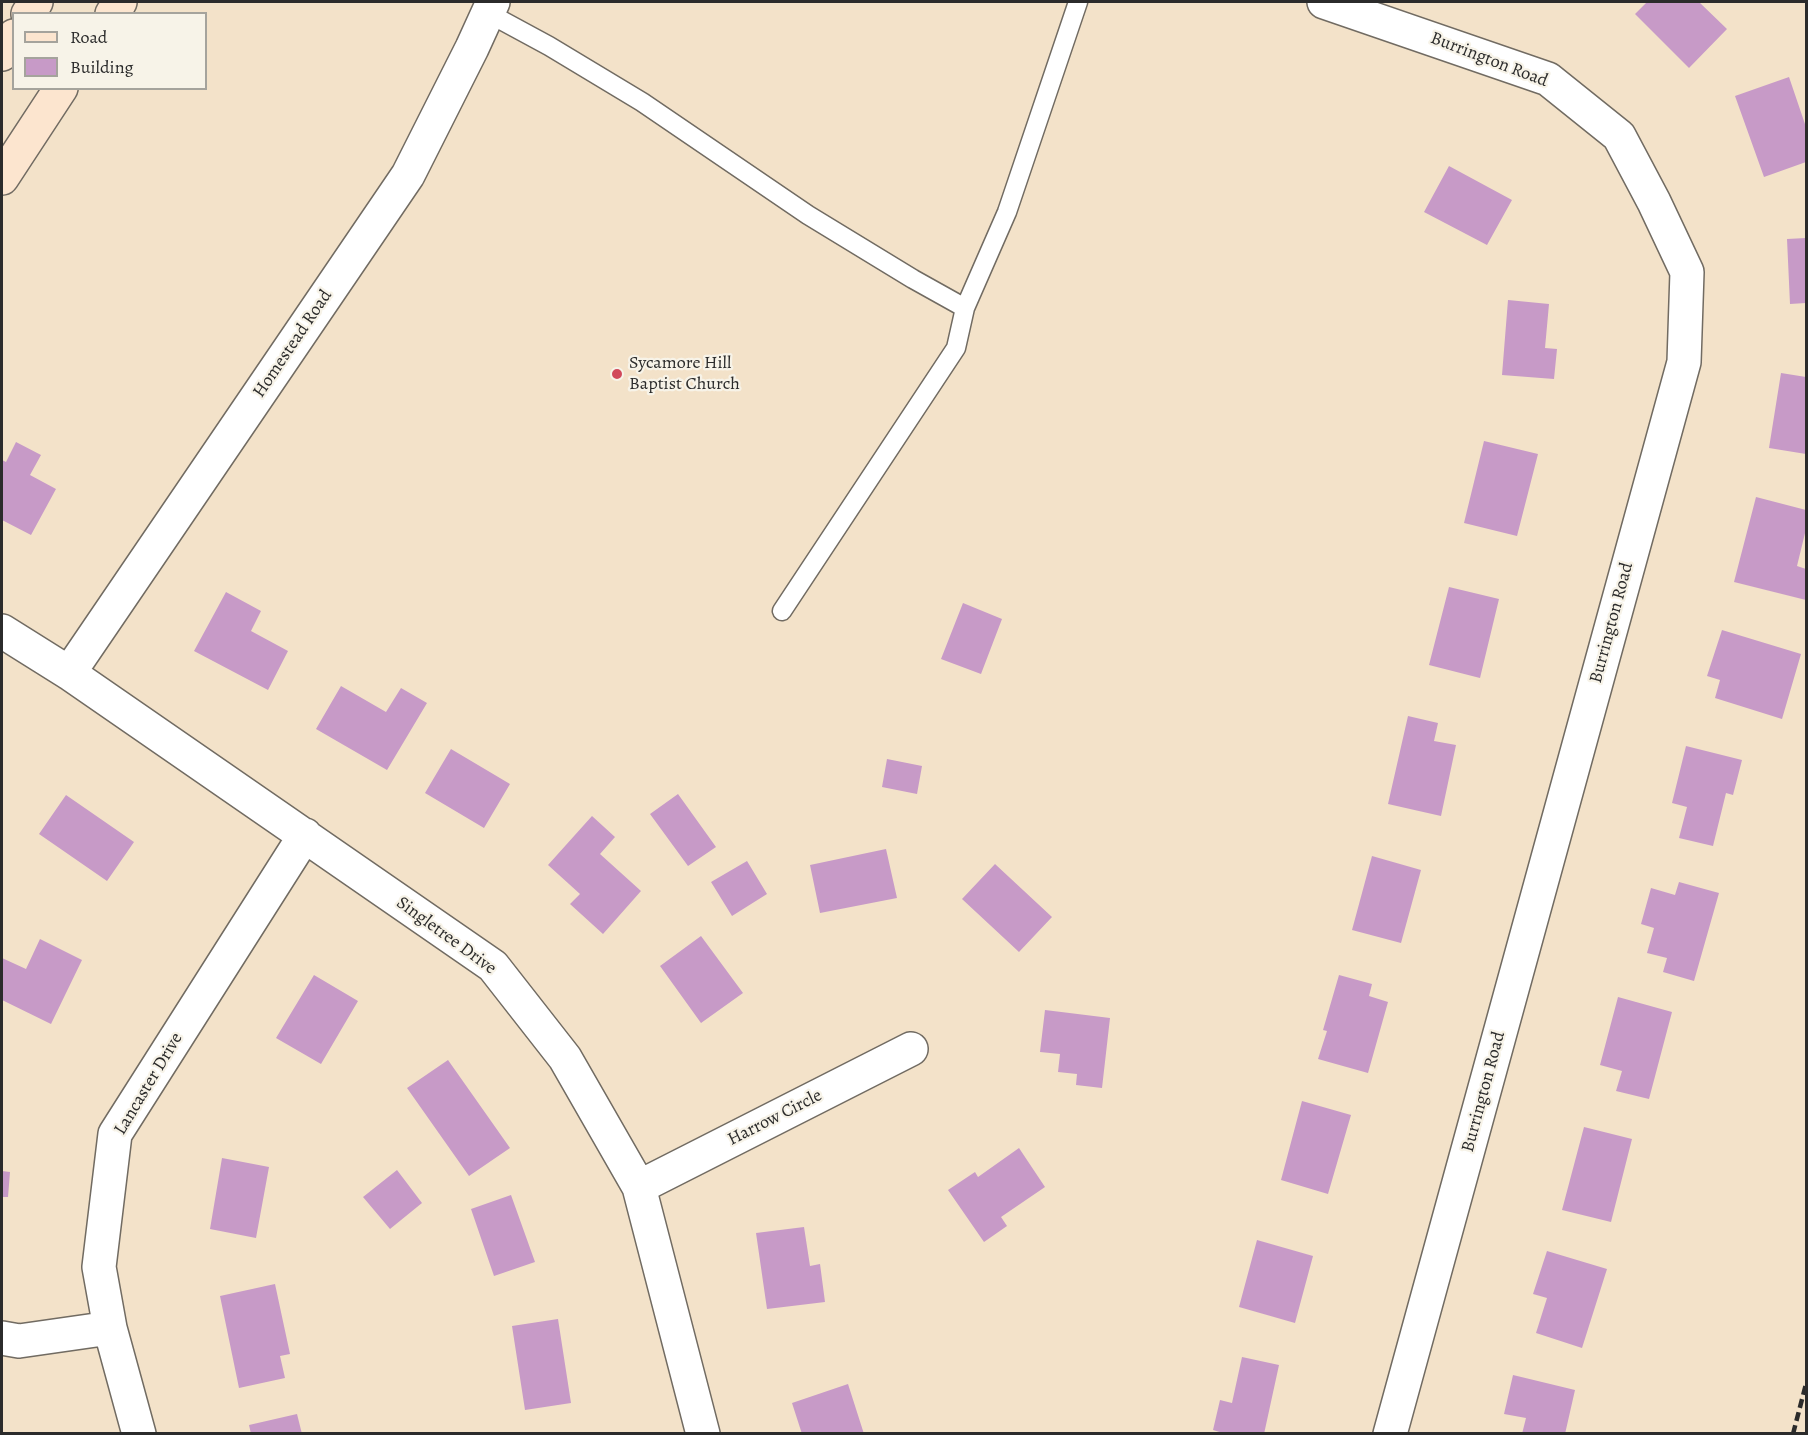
<!DOCTYPE html>
<style>
body{margin:0}
#map{position:relative;width:1808px;height:1435px;overflow:hidden;background:#f3e2c9;font-family:Alegreya,serif}
canvas{display:block}
.frame{position:absolute;inset:0;border:3px solid #2b2b2b;pointer-events:none}
.legend{position:absolute;left:12px;top:12px;width:195px;height:78px;box-sizing:border-box;background:#f7f3e8;border:2px solid #a5a39c;margin:0;padding:8px 10px;list-style:none;font-size:18px;color:#2b2b2b}
.legend li{display:flex;align-items:center;gap:12px;height:30px}
.legend b{width:30px;border:2px solid #a5a39c}
</style>
<div id="map">
<canvas width="1808" height="1435"></canvas>
<div class="frame"></div>
<ul class="legend">
<li><b style="height:8px;background:#fce5cf"></b>Road</li>
<li><b style="height:16px;background:#c79ac7"></b>Building</li>
</ul>
</div>
<script>
const ctx = document.querySelector('canvas').getContext('2d');
ctx.lineJoin = 'round';
function paint(path, color) {
  ctx.fillStyle = color;
  ctx.fill(path, 'evenodd');
}
function poly(rows) {
  const path = new Path2D();
  for (const r of rows) {
    path.moveTo(r[0], r[1]);
    for (let i = 2; i < r.length; i += 2) path.lineTo(r[i], r[i + 1]);
  }
  return path;
}
function stroke(path, color, width, dash) {
  ctx.strokeStyle = color;
  ctx.lineWidth = width;
  ctx.lineCap = dash ? 'butt' : 'round';
  ctx.setLineDash(dash || []);
  ctx.stroke(path);
}
function label(font, color, halo, rows, align = 'center') {
  ctx.font = font + ' Alegreya,serif';
  ctx.lineWidth = 4.5;
  ctx.setLineDash([]);
  ctx.textBaseline = 'middle';
  ctx.strokeStyle = halo;
  ctx.fillStyle = color;
  for (const [text, x, y, turn = 0] of rows) {
    ctx.save();
    ctx.translate(x, y);
    ctx.rotate((+turn || 0) * Math.PI / 180);
    ctx.textAlign = isNaN(turn) ? turn : align;
    if (halo) ctx.strokeText(text, 0, 0);
    ctx.fillText(text, 0, 0);
    ctx.restore();
  }
}
const building = poly([
 [1647,2,1699,2,1727,29,1689,68,1635,14],
 [1789,77,1806,127,1806,162,1764,177,1735,96],
 [1449,166,1512,200,1487,245,1424,212],
 [1806,238,1806,303,1790,304,1787,239],
 [1508,300,1549,304,1545,348,1557,349,1554,379,1502,375],
 [1781,373,1806,377,1806,454,1769,448],
 [1484,441,1538,454,1517,536,1464,523],
 [16,442,41,455,30,475,56,489,31,535,2,520,2,460,6,462],
 [1756,497,1806,510,1806,529,1797,566,1806,569,1806,600,1734,582],
 [1449,587,1499,599,1480,678,1429,665],
 [226,592,261,611,251,631,288,651,268,690,194,651],
 [963,603,1002,619,981,674,941,659],
 [1722,630,1801,654,1782,719,1715,698,1720,680,1707,676],
 [341,686,386,712,401,688,427,703,387,770,316,729],
 [1408,716,1438,723,1434,741,1456,745,1441,816,1388,804],
 [1686,746,1742,760,1733,795,1726,793,1713,846,1679,838,1687,807,1672,803],
 [451,749,510,784,484,828,425,793],
 [887,759,922,766,917,794,882,787],
 [678,794,716,847,688,866,650,814],
 [66,795,134,842,107,881,39,834],
 [592,816,615,837,600,854,641,891,603,934,570,904,580,894,548,865],
 [886,849,897,898,820,913,810,865],
 [1372,856,1421,870,1401,943,1352,930],
 [747,861,767,894,732,916,711,882],
 [995,864,1052,917,1019,952,962,899],
 [1679,882,1719,893,1694,981,1663,972,1667,958,1647,953,1654,928,1641,924,1651,888,1675,895],
 [701,936,743,993,701,1023,660,966],
 [40,939,82,960,51,1024,2,1000,2,958,26,969],
 [314,975,358,1001,321,1064,276,1038],
 [1339,975,1372,984,1369,996,1388,1002,1368,1073,1318,1059,1327,1031,1323,1030],
 [1618,997,1672,1012,1649,1099,1616,1091,1622,1071,1600,1065],
 [1045,1010,1110,1018,1102,1088,1076,1085,1077,1074,1058,1072,1060,1054,1040,1052],
 [448,1060,510,1148,469,1176,407,1088],
 [1302,1101,1351,1115,1328,1194,1281,1180],
 [1584,1127,1632,1139,1611,1222,1562,1210],
 [1019,1148,1045,1187,1001,1217,1007,1226,984,1242,948,1190,975,1172,978,1177],
 [222,1158,269,1167,256,1238,210,1229],
 [397,1170,422,1203,390,1229,363,1197],
 [2,1171,10,1172,8,1197,2,1197],
 [511,1195,535,1262,494,1276,471,1209],
 [804,1227,810,1266,820,1264,825,1302,767,1309,756,1233],
 [1257,1240,1313,1256,1295,1323,1239,1307],
 [1547,1251,1607,1269,1582,1348,1536,1333,1547,1298,1533,1294],
 [275,1284,290,1354,280,1356,285,1378,239,1388,220,1296],
 [558,1319,571,1403,525,1410,512,1326],
 [1242,1357,1279,1365,1264,1434,1226,1434,1213,1430,1220,1400,1232,1403],
 [1513,1375,1575,1390,1565,1434,1522,1434,1526,1418,1504,1414],
 [848,1384,864,1434,802,1434,792,1403],
 [297,1414,302,1434,251,1434,249,1425]
]);
const lane = poly([
 [488,13,549,46,642,102,808,215,913,279,965,308],
 [782,611,956,348,965,308,1007,212,1078,2]
]);
const street = poly([
 [1324,2,1548,79,1619,136,1654,202,1687,272,1684,362,1390,1434],
 [2,631,69,673,493,966,565,1058,639,1187,703,1434],
 [69,673,408,175,472,48,493,2],
 [639,1187,911,1049],
 [2,1338,19,1341,110,1328],
 [139,1434,110,1328,99,1267,115,1134,305,835]
]);
const secondary = poly([
 [28,14,36,2],
 [112,14,120,2],
 [2,54,14,36],
 [2,178,61,88]
]);
const rail = poly([
 [1793,1434,1806,1384]
]);
const markers = [
 [617,374,6,"#d1495b"]
];
const streetNames = [
 ["Burrington Road",1489,60,21],
 ["Homestead Road",293,344,-56],
 ["Burrington Road",1612,623,-75],
 ["Singletree Drive",446,936,36],
 ["Lancaster Drive",149,1084,-59],
 ["Burrington Road",1484,1092,-75],
 ["Harrow Circle",775,1118,-27]
];
const poiNames = [
 ["Sycamore Hill",629,364],
 ["Baptist Church",629,385]
];
paint(building, '#c79ac7');
stroke(lane, '#716b62', 21);
stroke(street, '#716b62', 36);
stroke(secondary, '#716b62', 36);
stroke(lane, '#fff', 18);
stroke(street, '#fff', 33);
stroke(secondary, '#fce5cf', 33);
stroke(rail, '#2b2b2b', 4.5, [9, 4.5]);
for (const [x, y, r, color] of markers) {
  const dot = new Path2D();
  dot.arc(x, y, r, 0, 2 * Math.PI);
  ctx.fillStyle = color;
  ctx.fill(dot);
  stroke(dot, '#f7f3e8', 2);
}
label('18px', '#2b2b2b', '#f7f3e8', streetNames);
label('18px', '#2b2b2b', '#f7f3e8', poiNames, 'left');
</script>
